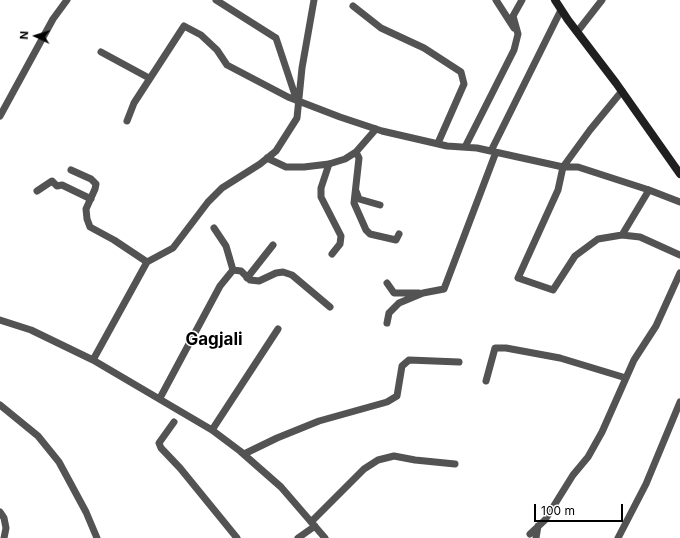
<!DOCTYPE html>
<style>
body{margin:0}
#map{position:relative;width:680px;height:538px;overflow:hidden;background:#fff;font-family:Inter,sans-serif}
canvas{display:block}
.north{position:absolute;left:16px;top:16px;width:40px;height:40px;-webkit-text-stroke:3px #fff;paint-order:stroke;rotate:274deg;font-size:11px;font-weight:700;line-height:16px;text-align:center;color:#000}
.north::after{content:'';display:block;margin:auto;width:14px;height:18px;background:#000;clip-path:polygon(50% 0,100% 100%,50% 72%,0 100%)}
.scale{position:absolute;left:534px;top:504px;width:89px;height:18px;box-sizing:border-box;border:2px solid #000;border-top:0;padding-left:5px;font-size:12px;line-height:14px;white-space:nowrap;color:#000;-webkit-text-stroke:3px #fff;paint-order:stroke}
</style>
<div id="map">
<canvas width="680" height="538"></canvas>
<div class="north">N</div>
<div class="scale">100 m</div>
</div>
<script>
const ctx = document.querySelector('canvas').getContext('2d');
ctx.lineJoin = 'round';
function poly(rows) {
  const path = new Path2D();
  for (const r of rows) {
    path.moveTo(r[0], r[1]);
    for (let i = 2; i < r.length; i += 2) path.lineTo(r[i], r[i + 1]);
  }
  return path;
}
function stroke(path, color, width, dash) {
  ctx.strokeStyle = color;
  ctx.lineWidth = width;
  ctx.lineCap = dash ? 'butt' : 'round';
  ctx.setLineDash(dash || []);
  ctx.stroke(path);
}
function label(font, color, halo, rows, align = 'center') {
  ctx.font = font + ' Inter,sans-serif';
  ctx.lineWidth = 3;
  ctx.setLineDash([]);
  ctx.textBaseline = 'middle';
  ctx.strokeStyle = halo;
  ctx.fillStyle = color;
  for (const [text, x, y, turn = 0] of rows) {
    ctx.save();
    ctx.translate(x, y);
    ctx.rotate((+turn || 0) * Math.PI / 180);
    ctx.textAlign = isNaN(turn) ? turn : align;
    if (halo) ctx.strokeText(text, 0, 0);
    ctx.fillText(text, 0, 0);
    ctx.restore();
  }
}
const street = poly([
 [216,0,276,38,297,101],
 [496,0,514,28],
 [353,6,381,28,424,48,461,72,464,84,438,143],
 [577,32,602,0],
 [101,52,149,78],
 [622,91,590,130,563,167,558,190,518,278,553,290,575,256,598,239,622,235,640,237,680,255],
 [0,116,53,19,67,0],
 [127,121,134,103,184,26,201,35,217,50,227,65,288,97,340,117,382,131,447,146,477,148,563,167,578,167,649,190,680,202],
 [465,147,514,50,518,34,513,16,522,0],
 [491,151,561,10],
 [356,152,359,158,354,203,366,230,370,234,396,240,399,234],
 [267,158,286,167,304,167,329,164,345,159,356,152,376,129],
 [329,164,321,188,321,197,341,236,340,244,332,254],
 [71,170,91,179,96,184,95,189,86,209,87,219,90,227,114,240,147,262],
 [37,191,52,181,57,186,62,185,91,199],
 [356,191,359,199,380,205],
 [214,228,226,246,233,270],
 [622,235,649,190],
 [247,278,273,245],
 [387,283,394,293,419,293],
 [0,320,31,330,93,360,212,430,240,451,281,487,325,538],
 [387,323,389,313,399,303,423,293,444,289,496,152],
 [93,360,147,262,173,248,208,202,222,188,260,164,276,151,297,118,302,68,314,0],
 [486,381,495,348,506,348,560,358,626,378],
 [160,398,220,286,233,270,241,271,250,280,259,281,276,273,283,272,292,275,330,307],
 [0,405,38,436,59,462,86,512,97,538],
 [174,422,159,443,161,448,180,468,237,538],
 [212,430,278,329],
 [244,454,277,438,319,421,387,402,397,396,402,366,409,360,459,362],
 [0,512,4,518,6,528,4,538],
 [311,522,364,469,378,460,394,456,415,460,455,464],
 [530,534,545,520,573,475,588,457,602,432,634,360,656,326,680,273],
 [298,538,315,526],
 [536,538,538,526],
 [618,538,646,484,680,402]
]);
const secondary = poly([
 [555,0,568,20,616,83,680,174]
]);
const districtNames = [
 ["Gagjali",214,340]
];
stroke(street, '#535353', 7);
stroke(secondary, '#202020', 8);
label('bold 17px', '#000', '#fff', districtNames);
</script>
